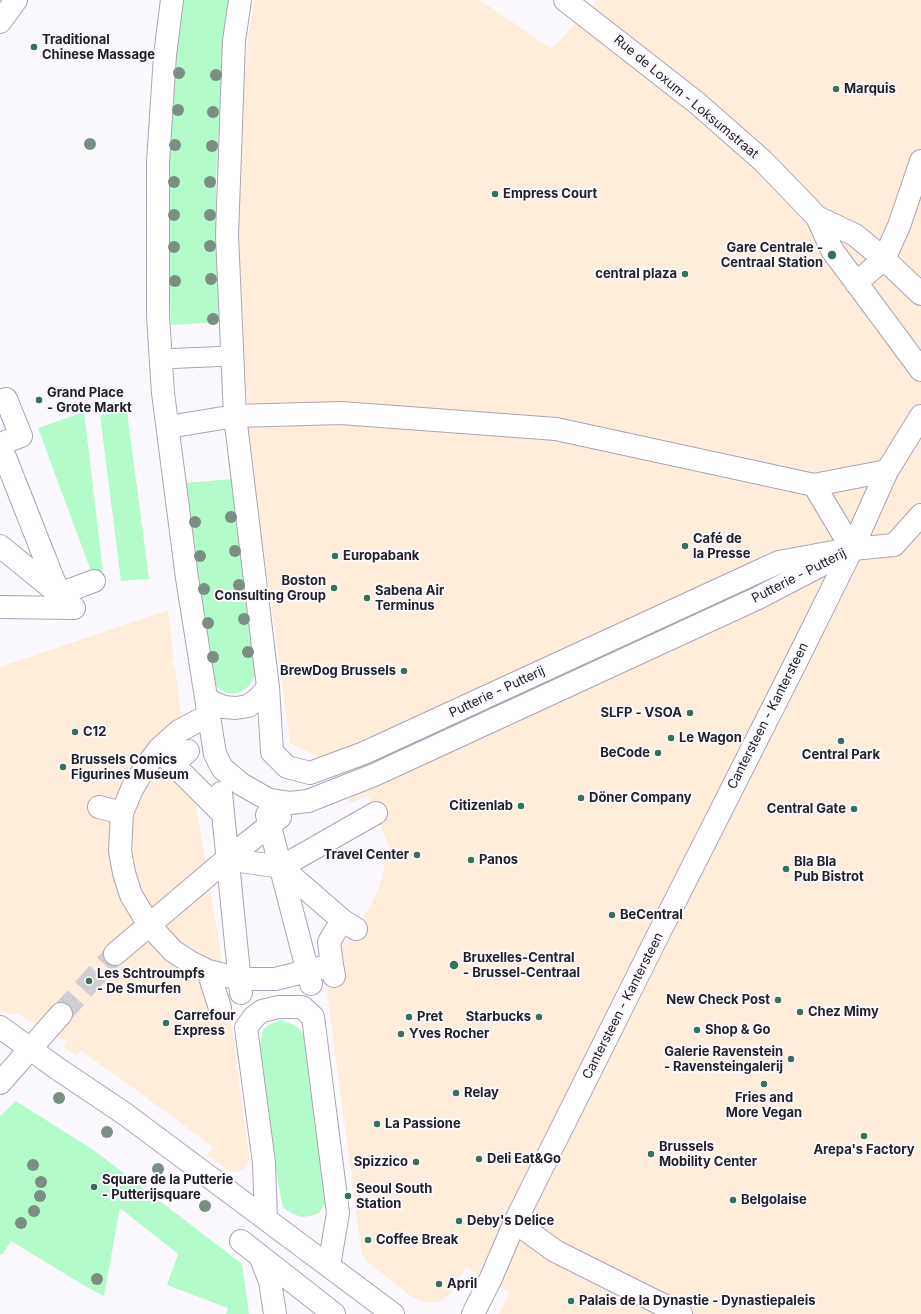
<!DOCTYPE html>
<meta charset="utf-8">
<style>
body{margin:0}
canvas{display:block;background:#fbf9fd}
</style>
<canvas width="921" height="1314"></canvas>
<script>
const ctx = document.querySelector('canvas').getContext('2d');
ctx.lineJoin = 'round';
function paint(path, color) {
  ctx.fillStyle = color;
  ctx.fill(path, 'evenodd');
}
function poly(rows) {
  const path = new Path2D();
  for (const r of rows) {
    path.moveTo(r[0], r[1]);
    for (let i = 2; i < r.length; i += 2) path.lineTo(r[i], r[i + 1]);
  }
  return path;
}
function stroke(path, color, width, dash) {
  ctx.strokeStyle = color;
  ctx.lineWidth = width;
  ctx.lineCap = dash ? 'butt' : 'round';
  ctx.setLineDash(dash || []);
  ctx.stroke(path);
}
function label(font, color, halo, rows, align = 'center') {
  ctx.font = font + ' Inter,sans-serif';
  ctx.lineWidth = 4;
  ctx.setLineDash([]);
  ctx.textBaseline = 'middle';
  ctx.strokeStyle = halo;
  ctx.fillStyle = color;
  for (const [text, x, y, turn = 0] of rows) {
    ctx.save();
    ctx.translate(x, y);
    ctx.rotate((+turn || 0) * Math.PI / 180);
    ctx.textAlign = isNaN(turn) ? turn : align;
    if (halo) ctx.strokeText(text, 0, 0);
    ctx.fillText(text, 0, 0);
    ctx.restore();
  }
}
const commercial = poly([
 [254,0,480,0,552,49,597,0,921,0,921,1314,499,1314,509,1292,466,1267,449,1295,439,1302,428,1303,413,1298,369,1263,362,1255,325,978,339,943,349,941,348,940,371,905,379,887,389,847,368,796,350,803,325,763,314,754,290,743,250,448,240,283,239,211,244,89,248,38],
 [168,610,174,661,172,661,172,665,175,665,181,715,227,991,249,1154,249,1159,247,1164,244,1169,235,1172,231,1172,207,1155,213,1147,132,1087,81,1051,76,1056,63,1047,67,1042,18,1014,10,1015,0,1010,0,667]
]);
const green = poly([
 [181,0,231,0,226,32,220,104,216,182,216,246,220,322,171,325,168,247,168,181,171,102,177,29],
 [84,412,103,571,92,574,38,428],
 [127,412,149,579,121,581,100,415],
 [232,479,256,674,250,685,244,690,234,694,227,693,219,689,213,683,184,483],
 [281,1020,292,1024,300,1029,304,1037,321,1157,328,1194,324,1205,319,1213,310,1216,301,1217,291,1213,283,1207,281,1199,276,1169,260,1044,263,1030,268,1025],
 [16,1101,95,1151,242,1264,249,1314,226,1314,228,1308,167,1285,178,1254,120,1208,104,1296,85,1286,11,1241,2,1255,0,1254,0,1116]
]);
const streetTunnel = poly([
 [61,1014,115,954]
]);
const lane = poly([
 [161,359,231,356]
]);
const street = poly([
 [172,0,165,55,158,162,158,316,163,393,187,578,215,754,222,768,241,784,269,800,290,803,308,801,374,775,758,598,852,549],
 [240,0,234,41,227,235,235,416,268,687,272,752,287,767,310,773,364,753,779,562,833,552],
 [0,22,16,0],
 [856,283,884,259,899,226,921,161],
 [0,401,6,399,21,436,0,444],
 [168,427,235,416,341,413,556,429,814,485,887,471],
 [5,457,59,594,74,608],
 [814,485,852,549],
 [0,546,59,594,94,581],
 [0,607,74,608],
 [206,698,214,703,224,707,236,708,248,706,259,698,268,687],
 [209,715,179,731,159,749,144,769,132,789,122,813,120,851,124,873,131,895,149,925,173,951,190,962,208,971,240,979,275,979,332,965,334,976],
 [162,753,173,764,188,751],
 [173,764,223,814],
 [221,793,241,993],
 [99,807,122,813],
 [267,815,311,984],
 [227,859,281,867,342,920,356,929],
 [281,867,376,813],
 [115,954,227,859,280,817],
 [332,965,329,942,342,920],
 [208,971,220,1008],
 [0,1027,58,1069,125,1114,393,1314],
 [0,1083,61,1014],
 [266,1219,264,1163,246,1028,254,1017,262,1011,279,1007,302,1007,313,1017,338,1213,329,1266],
 [515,1222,555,1251,681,1314],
 [241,1241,334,1314],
 [260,1256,270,1281,275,1314]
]);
const secondary = poly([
 [565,0,697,103,763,161,817,217,832,250,921,370],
 [817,217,855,235,884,259,921,294],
 [852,549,894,545,921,515],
 [473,1314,491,1278,515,1222,655,941,797,660,852,549,887,471,921,416]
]);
const trees = [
 [179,73],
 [216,75],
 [178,110],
 [213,112],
 [90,144],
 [175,145],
 [212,146],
 [174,182],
 [210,182],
 [174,215],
 [210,215],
 [210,246],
 [174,247],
 [211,279],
 [175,281],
 [213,319],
 [231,517],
 [195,522],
 [235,551],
 [200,556],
 [239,585],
 [204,589],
 [244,619],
 [208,623],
 [248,652],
 [213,657],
 [59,1098],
 [107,1132],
 [33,1165],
 [158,1169],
 [41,1182],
 [40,1196],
 [205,1206],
 [34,1211],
 [21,1223],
 [97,1279]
];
const markers = [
 [34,47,4,"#387159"],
 [836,89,4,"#387159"],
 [495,194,4,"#387159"],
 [832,255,5,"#387159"],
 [685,274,4,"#387159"],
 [39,400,4,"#387159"],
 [685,546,4,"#387159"],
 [335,556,4,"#387159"],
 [334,588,4,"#387159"],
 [367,598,4,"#387159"],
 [404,671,4,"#387159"],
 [690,713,4,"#387159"],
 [75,732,4,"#387159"],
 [671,738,4,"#387159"],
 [841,741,4,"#387159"],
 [658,753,4,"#387159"],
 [63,767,4,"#387159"],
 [581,798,4,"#387159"],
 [521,806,4,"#387159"],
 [854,809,4,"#387159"],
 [417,855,4,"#387159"],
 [471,860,4,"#387159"],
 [786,869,4,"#387159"],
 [612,915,4,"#387159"],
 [454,965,5,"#387159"],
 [89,981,4,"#387159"],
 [778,1000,4,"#387159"],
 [800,1012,4,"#387159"],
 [409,1017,4,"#387159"],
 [539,1017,4,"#387159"],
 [166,1023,4,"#387159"],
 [697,1030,4,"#387159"],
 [401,1034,4,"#387159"],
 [791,1059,4,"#387159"],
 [764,1084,4,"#387159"],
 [456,1093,4,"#387159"],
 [377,1124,4,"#387159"],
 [864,1136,4,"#387159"],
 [651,1154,4,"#387159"],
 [479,1159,4,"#387159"],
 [416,1162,4,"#387159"],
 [94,1187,4,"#387159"],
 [348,1196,4,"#387159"],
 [733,1200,4,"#387159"],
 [459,1221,4,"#387159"],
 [368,1240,4,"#387159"],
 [439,1284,4,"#387159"],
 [571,1301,4,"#387159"]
];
const poiNames = [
 ["Traditional",42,40],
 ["Chinese Massage",42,55],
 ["Marquis",844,89],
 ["Empress Court",503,194],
 ["Gare Centrale -",823,248,"right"],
 ["Centraal Station",823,263,"right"],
 ["central plaza",677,274,"right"],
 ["Grand Place",47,393],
 ["- Grote Markt",47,408],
 ["Café de",693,539],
 ["la Presse",693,554],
 ["Europabank",343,556],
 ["Boston",326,581,"right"],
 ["Consulting Group",326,596,"right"],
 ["Sabena Air",375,591],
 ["Terminus",375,606],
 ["BrewDog Brussels",396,671,"right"],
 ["SLFP - VSOA",682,713,"right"],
 ["C12",83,732],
 ["Le Wagon",679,738],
 ["BeCode",650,753,"right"],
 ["Central Park",841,755,"center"],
 ["Brussels Comics",71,760],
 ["Figurines Museum",71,775],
 ["Döner Company",589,798],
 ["Citizenlab",513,806,"right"],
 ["Central Gate",846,809,"right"],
 ["Travel Center",409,855,"right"],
 ["Panos",479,860],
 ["Bla Bla",794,862],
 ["Pub Bistrot",794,877],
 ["BeCentral",620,915],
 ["Bruxelles-Central",463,958],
 ["- Brussel-Centraal",463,973],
 ["Les Schtroumpfs",97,974],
 ["- De Smurfen",97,989],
 ["New Check Post",770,1000,"right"],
 ["Chez Mimy",808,1012],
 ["Carrefour",174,1016],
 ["Express",174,1031],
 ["Pret",417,1017],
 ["Starbucks",531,1017,"right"],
 ["Shop & Go",705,1030],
 ["Yves Rocher",409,1034],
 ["Galerie Ravenstein",783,1052,"right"],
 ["- Ravensteingalerij",783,1067,"right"],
 ["Relay",464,1093],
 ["Fries and",764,1098,"center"],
 ["More Vegan",764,1113,"center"],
 ["La Passione",385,1124],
 ["Brussels",659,1147],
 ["Mobility Center",659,1162],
 ["Arepa's Factory",864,1150,"center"],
 ["Deli Eat&Go",487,1159],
 ["Spizzico",408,1162,"right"],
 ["Square de la Putterie",102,1180],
 ["- Putterijsquare",102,1195],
 ["Seoul South",356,1189],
 ["Station",356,1204],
 ["Belgolaise",741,1200],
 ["Deby's Delice",467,1221],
 ["Coffee Break",376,1240],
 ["April",447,1284],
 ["Palais de la Dynastie - Dynastiepaleis",579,1301]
];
const streetNames = [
 ["Rue de Loxum - Loksumstraat",686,97,40],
 ["Putterie - Putterij",799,576,-27],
 ["Putterie - Putterij",497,692,-25],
 ["Cantersteen - Kantersteen",768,716,-63],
 ["Cantersteen - Kantersteen",623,1006,-63]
];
paint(commercial, '#feeddb');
paint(green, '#b3fbcb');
stroke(streetTunnel, '#d0ced3', 22, [22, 11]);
stroke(lane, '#aaa4b7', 21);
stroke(street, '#aaa4b7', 24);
stroke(secondary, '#aaa4b7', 24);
stroke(lane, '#fff', 19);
stroke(street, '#fff', 22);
stroke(secondary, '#fff', 22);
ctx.fillStyle = '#7a8f84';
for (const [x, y] of trees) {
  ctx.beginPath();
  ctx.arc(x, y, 6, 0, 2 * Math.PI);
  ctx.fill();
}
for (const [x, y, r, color] of markers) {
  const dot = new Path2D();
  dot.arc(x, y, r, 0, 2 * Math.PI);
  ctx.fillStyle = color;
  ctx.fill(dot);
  stroke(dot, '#fbf9fd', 1.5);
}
label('bold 13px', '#242229', '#fbf9fd', poiNames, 'left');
label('13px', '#242229', '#fbf9fd', streetNames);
</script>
